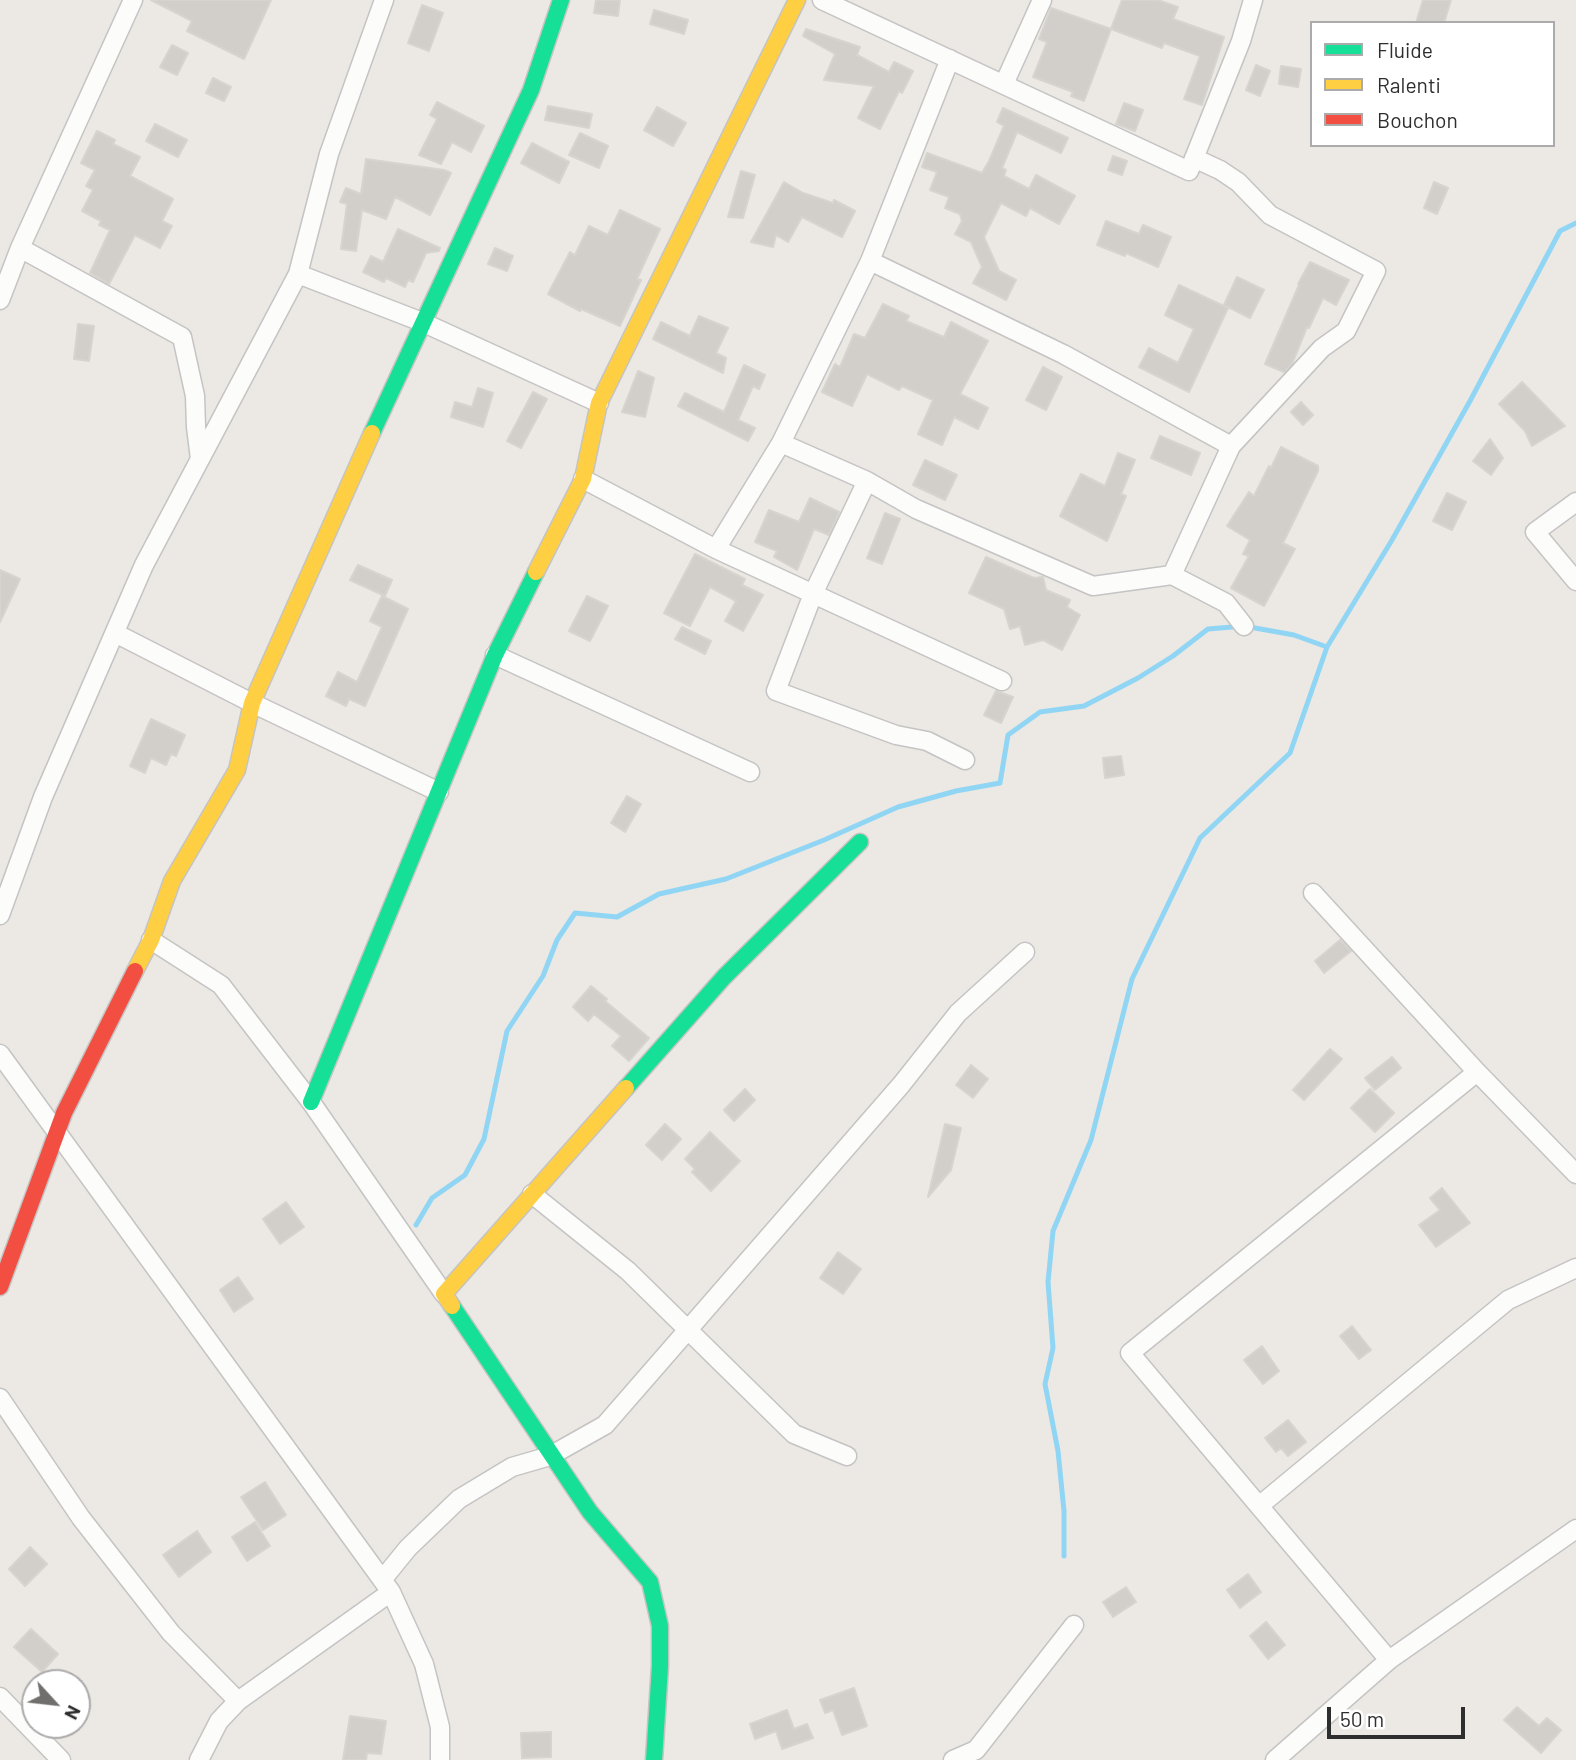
<!DOCTYPE html>
<style>
body{margin:0}
#map{position:relative;width:1576px;height:1760px;overflow:hidden;background:#ece8e3;font-family:Barlow,sans-serif}
canvas{display:block}
.legend{position:absolute;left:1310px;top:21px;width:245px;height:126px;box-sizing:border-box;background:#fff;border:2px solid #ababab;margin:0;padding:9px 12px;list-style:none;font-size:21px;color:#2e2e2e}
.legend li{display:flex;align-items:center;gap:14px;height:35px}
.legend b{width:35px;border:2px solid #ababab}
.north{position:absolute;left:21px;top:1669px;width:70px;height:70px;box-sizing:border-box;background:#fff;border:2px solid #ababab;border-radius:50%;rotate:117deg;font-size:19px;font-weight:700;line-height:28px;text-align:center;color:#2e2e2e}
.north::after{content:'';display:block;margin:auto;width:24px;height:32px;background:#706f6d;clip-path:polygon(50% 0,100% 100%,50% 72%,0 100%)}
.scale{position:absolute;left:1327px;top:1707px;width:138px;height:32px;box-sizing:border-box;border:4px solid #2e2e2e;border-top:0;padding-left:9px;font-size:21px;line-height:24px;white-space:nowrap;color:#2e2e2e;-webkit-text-stroke:5px #fff;paint-order:stroke}
</style>
<div id="map">
<canvas width="1576" height="1760"></canvas>
<ul class="legend">
<li><b style="height:9px;background:#16e098"></b>Fluide</li>
<li><b style="height:9px;background:#ffcf43"></b>Ralenti</li>
<li><b style="height:9px;background:#f24e42"></b>Bouchon</li>
</ul>
<div class="north">N</div>
<div class="scale">50 m</div>
</div>
<script>
const ctx = document.querySelector('canvas').getContext('2d');
ctx.lineJoin = 'round';
function poly(rows) {
  const path = new Path2D();
  for (const r of rows) {
    path.moveTo(r[0], r[1]);
    for (let i = 2; i < r.length; i += 2) path.lineTo(r[i], r[i + 1]);
  }
  return path;
}
function stroke(path, color, width, dash) {
  ctx.strokeStyle = color;
  ctx.lineWidth = width;
  ctx.lineCap = dash ? 'butt' : 'round';
  ctx.setLineDash(dash || []);
  ctx.stroke(path);
}
function paint(path, color) {
  ctx.fillStyle = color;
  ctx.fill(path, 'evenodd');
}
const stream = poly([
 [416,1225,432,1198,465,1175,484,1139,507,1031,543,976,557,940,575,913,617,917,659,894,726,879,824,840,898,807,956,791,1000,783,1008,735,1040,712,1084,706,1138,678,1173,656,1208,629,1244,626,1294,635,1327,647],
 [1064,1556,1064,1511,1058,1451,1045,1384,1053,1348,1048,1282,1053,1231,1091,1140,1132,979,1200,838,1290,753,1327,647,1392,540,1470,401,1560,231,1576,223]
]);
const building = poly([
 [151,0,271,0,244,59,187,31,192,21,151,0],
 [596,0,620,0,618,16,594,13,596,0],
 [1122,0,1158,0,1178,7,1173,19,1224,37,1202,105,1184,99,1200,56,1164,43,1162,48,1111,29,1084,101,1071,96,1073,92,1033,77,1047,42,1039,39,1051,8,1111,29,1122,0],
 [1423,0,1451,0,1444,23,1416,23,1423,0],
 [422,5,443,13,429,51,408,43,422,5],
 [654,10,688,20,684,34,650,24,654,10],
 [806,29,860,47,857,55,889,72,894,62,913,71,902,93,899,91,880,129,858,118,874,86,824,80,835,54,803,36,806,29],
 [172,45,188,53,177,75,160,67,172,45],
 [1256,65,1270,71,1260,96,1246,90,1256,65],
 [1281,66,1301,69,1298,87,1279,84,1281,66],
 [213,78,231,87,224,101,206,93,213,78],
 [437,102,484,126,471,152,452,142,441,164,419,155,437,119,430,115,437,102],
 [1124,103,1143,110,1135,131,1116,124,1124,103],
 [548,106,592,114,589,128,545,120,548,106],
 [657,107,686,123,673,146,644,130,657,107],
 [1003,108,1068,138,1061,153,1017,132,1002,168,1006,170,1004,176,1029,189,1036,175,1075,196,1059,224,1030,208,1026,216,1001,203,984,237,999,271,1016,280,1006,300,973,283,982,267,971,242,955,234,962,221,960,214,945,208,949,197,930,190,937,172,922,167,927,153,982,173,989,161,1004,126,997,122,1003,108],
 [155,124,187,140,178,157,146,141,155,124],
 [97,131,115,140,113,144,140,157,130,176,173,199,162,221,172,226,160,248,135,235,109,284,90,273,110,230,99,225,101,221,82,211,93,190,86,186,95,170,81,163,97,131],
 [580,133,608,146,599,168,569,155,580,133],
 [532,143,569,162,559,183,521,163,532,143],
 [1113,156,1127,161,1122,175,1108,170,1113,156],
 [366,159,444,170,451,173,430,215,395,197,386,219,362,210,356,251,341,249,347,204,340,202,346,188,361,194,366,159],
 [741,171,755,175,743,218,728,217,741,171],
 [784,182,803,193,833,203,834,200,855,211,842,237,802,217,788,242,776,235,773,247,751,242,784,182],
 [1434,182,1448,188,1437,214,1424,208,1434,182],
 [620,210,660,229,637,279,641,280,620,326,581,309,580,311,548,294,570,252,575,255,589,226,608,235,620,210],
 [1106,221,1139,234,1143,225,1171,237,1158,267,1126,253,1125,256,1097,245,1106,221],
 [398,229,440,248,439,251,426,253,413,282,408,280,405,287,386,278,384,282,363,272,371,256,383,262,398,229],
 [495,248,513,256,507,271,488,264,495,248],
 [1310,262,1349,280,1336,305,1323,298,1309,328,1307,327,1292,364,1284,372,1265,364,1299,285,1298,284,1310,262],
 [1237,277,1264,290,1250,318,1224,305,1237,277],
 [1179,285,1228,308,1189,392,1139,367,1149,348,1178,363,1194,329,1165,315,1179,285],
 [883,304,909,316,906,321,944,337,951,322,988,341,960,394,988,408,978,429,954,417,942,445,918,434,933,400,902,386,899,390,867,374,852,406,822,392,835,364,840,367,854,334,865,338,883,304],
 [699,316,728,328,716,353,726,358,723,373,653,339,661,322,690,336,699,316],
 [78,324,94,326,89,361,74,359,78,324],
 [744,365,765,375,759,389,753,386,738,420,755,428,748,441,678,406,685,393,724,412,744,365],
 [1043,367,1062,377,1046,410,1026,400,1043,367],
 [638,371,654,378,645,417,622,412,638,371],
 [1522,382,1565,426,1532,446,1525,431,1499,404,1522,382],
 [478,388,493,393,483,427,451,417,455,402,472,407,478,388],
 [533,392,547,399,521,448,507,441,533,392],
 [1301,402,1313,415,1303,425,1291,412,1301,402],
 [1160,436,1200,453,1191,475,1151,458,1160,436],
 [1490,439,1503,458,1491,475,1473,461,1490,439],
 [1281,447,1318,466,1318,471,1283,543,1295,549,1264,606,1231,588,1249,556,1243,554,1250,540,1227,526,1249,492,1254,496,1269,466,1271,468,1281,447],
 [1118,453,1135,460,1121,494,1126,496,1107,541,1060,516,1081,474,1105,486,1118,453],
 [925,460,957,475,945,500,913,485,925,460],
 [1447,493,1466,502,1452,530,1433,521,1447,493],
 [810,498,839,512,829,535,814,529,797,570,774,557,777,551,755,542,769,510,799,522,810,498],
 [885,513,900,519,882,564,867,558,885,513],
 [695,554,745,579,742,585,763,595,743,631,725,621,736,601,710,587,690,626,664,613,695,554],
 [986,557,1034,578,1043,577,1046,590,1070,600,1067,607,1080,615,1062,650,1043,640,1025,645,1020,626,1010,629,1004,609,969,593,986,557],
 [358,565,392,580,385,596,350,580,358,565],
 [0,570,20,579,0,622,0,570],
 [382,596,408,609,365,706,349,699,346,706,326,696,338,672,357,682,382,627,370,621,382,596],
 [587,596,608,606,590,641,569,631,587,596],
 [682,627,711,641,705,654,675,639,682,627],
 [996,691,1013,697,1001,723,984,715,996,691],
 [151,719,185,735,176,756,171,754,166,765,151,758,145,773,130,766,151,719],
 [1121,756,1124,775,1105,778,1103,758,1121,756],
 [627,796,641,804,625,832,611,823,627,796],
 [1340,940,1351,951,1324,973,1315,961,1340,940],
 [591,986,607,999,605,1001,649,1038,629,1061,612,1046,621,1036,594,1014,588,1021,573,1007,591,986],
 [1330,1049,1342,1059,1304,1100,1293,1090,1330,1049],
 [1392,1057,1401,1068,1375,1090,1365,1078,1392,1057],
 [971,1065,988,1079,973,1098,956,1085,971,1065],
 [745,1089,755,1100,734,1121,724,1110,745,1089],
 [1370,1089,1394,1113,1375,1132,1351,1108,1370,1089],
 [665,1124,681,1139,662,1160,646,1145,665,1124],
 [945,1124,961,1128,951,1170,928,1197,945,1124],
 [710,1132,740,1161,711,1191,692,1172,695,1169,685,1159,710,1132],
 [1442,1188,1470,1223,1436,1247,1419,1225,1440,1210,1430,1198,1442,1188],
 [286,1202,304,1227,280,1244,263,1219,286,1202],
 [838,1252,861,1269,843,1294,820,1278,838,1252],
 [238,1277,253,1299,234,1312,220,1290,238,1277],
 [1352,1326,1371,1350,1359,1359,1340,1336,1352,1326],
 [1262,1346,1279,1371,1263,1384,1244,1360,1262,1346],
 [1288,1420,1306,1442,1288,1456,1281,1448,1276,1452,1265,1438,1288,1420],
 [265,1482,286,1515,263,1530,241,1497,265,1482],
 [255,1522,270,1546,247,1561,232,1537,255,1522],
 [197,1531,211,1552,179,1577,163,1555,197,1531],
 [30,1547,47,1564,25,1586,9,1569,30,1547],
 [1248,1574,1261,1592,1240,1608,1227,1590,1248,1574],
 [1126,1587,1136,1602,1113,1617,1103,1602,1126,1587],
 [1266,1622,1285,1645,1268,1659,1250,1636,1266,1622],
 [31,1629,58,1654,42,1672,14,1647,31,1629],
 [854,1688,867,1726,842,1735,833,1710,825,1713,820,1700,854,1688],
 [1517,1707,1539,1726,1547,1718,1561,1730,1541,1753,1504,1720,1517,1707],
 [787,1710,794,1729,807,1724,813,1738,782,1749,776,1731,755,1739,750,1724,787,1710],
 [350,1716,386,1721,381,1754,367,1753,366,1760,343,1760,350,1716],
 [551,1732,551,1757,522,1758,521,1733,551,1732]
]);
const street = poly([
 [822,0,1189,171,1241,41,1253,0],
 [1004,84,1042,0],
 [20,248,182,337,195,396,196,427,200,459],
 [870,261,1063,354,1231,446],
 [298,274,422,322,599,403],
 [0,300,20,248,133,0],
 [781,443,867,481,916,509,1093,586,1172,575,1226,603,1244,626],
 [583,479,716,549,1002,681],
 [867,481,813,594,776,691,896,735,927,741,965,760],
 [1576,502,1535,532,1576,581],
 [716,549,781,443,870,261,950,59],
 [1172,575,1231,446,1322,348,1346,331,1376,271,1270,215,1238,182,1220,170,1194,158],
 [115,633,252,703,439,792],
 [495,655,750,772],
 [1313,893,1477,1072,1576,1174],
 [0,915,43,797,144,565,298,274,329,154,384,0],
 [151,940,221,985,311,1102,444,1294],
 [0,1054,391,1592,424,1664,440,1727,440,1760],
 [532,1194,628,1271,794,1434,847,1456],
 [0,1398,81,1518,171,1633,238,1701],
 [1259,1506,1508,1300,1576,1268],
 [382,1580,408,1548,459,1499,512,1467,550,1456,605,1425,901,1085,958,1013,1025,952],
 [1389,1660,1130,1353,1477,1072],
 [0,1697,61,1760],
 [199,1760,219,1721,238,1701,391,1592],
 [953,1760,976,1750,1074,1625],
 [1275,1760,1389,1660,1576,1529]
]);
const fast = poly([
 [372,433,531,90,561,0],
 [626,1088,724,977,860,842],
 [311,1102,495,655,536,572],
 [452,1306,590,1512,650,1582,660,1626,660,1666,654,1760]
]);
const slow = poly([
 [536,572,583,479,599,403,797,0],
 [135,971,151,940,172,881,237,770,252,703,372,433],
 [452,1306,444,1294,626,1088]
]);
const jam = poly([
 [0,1287,64,1113,135,971]
]);
stroke(stream, '#90d6f4', 5);
paint(building, '#d2cfcb');
stroke(building, '#d7d4cf', 2);
stroke(street, '#c5c4c4', 21);
stroke(fast, '#c5c4c4', 19);
stroke(slow, '#c5c4c4', 19);
stroke(jam, '#c5c4c4', 19);
stroke(street, '#fcfcfb', 18);
stroke(fast, '#16e098', 16);
stroke(slow, '#ffcf43', 16);
stroke(jam, '#f24e42', 16);
</script>
